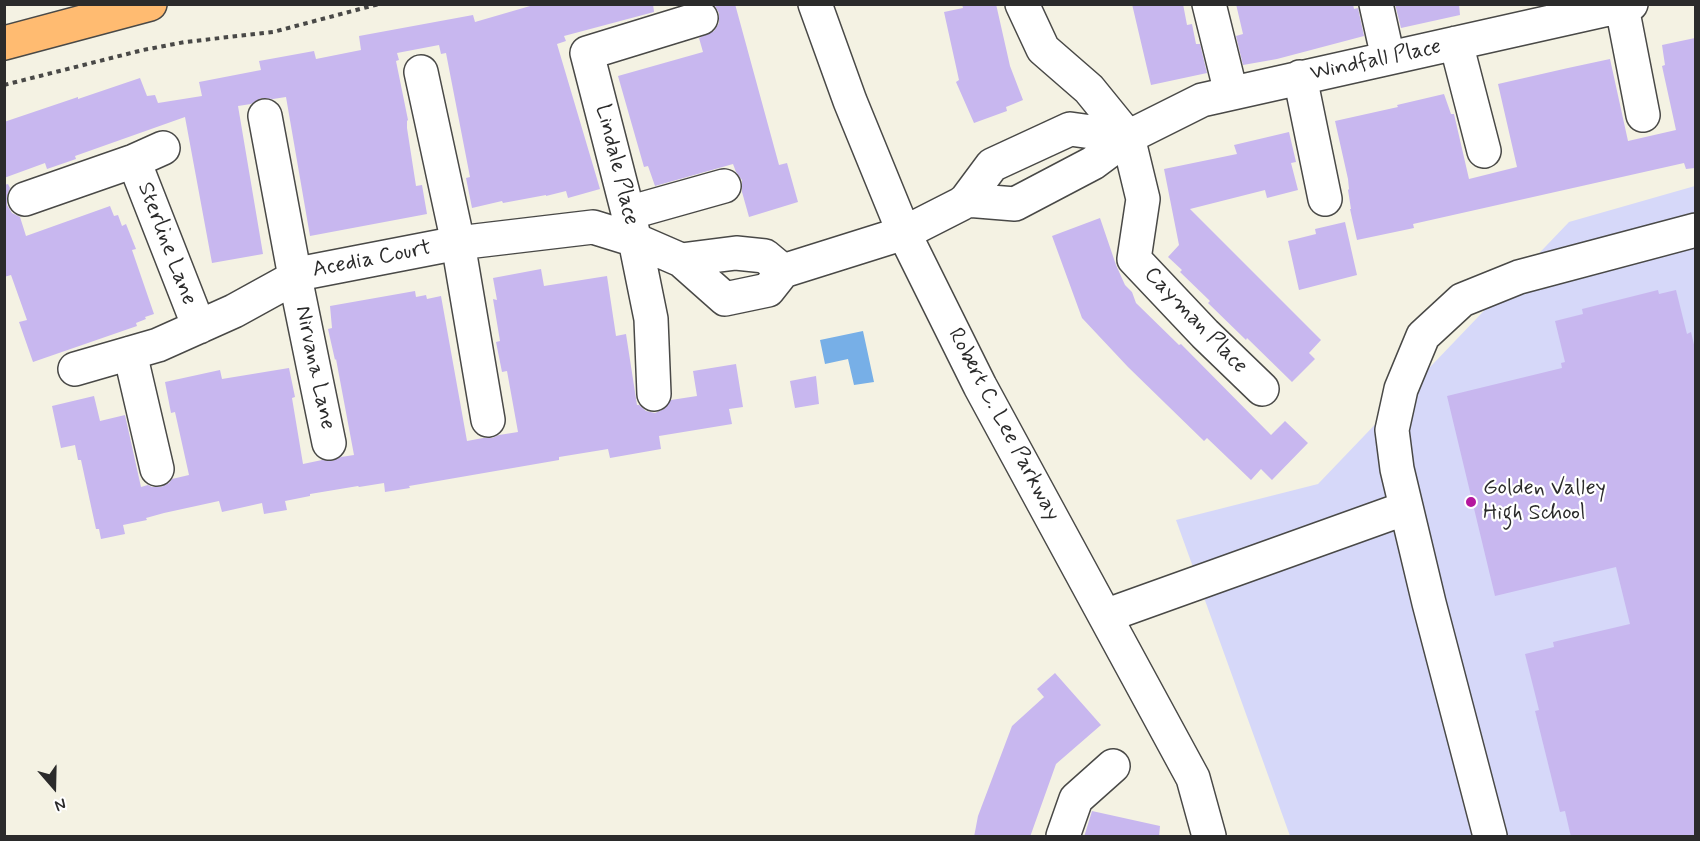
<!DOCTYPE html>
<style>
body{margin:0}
#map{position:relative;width:1700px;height:841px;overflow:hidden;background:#f4f2e3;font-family:Mynerve,sans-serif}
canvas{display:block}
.frame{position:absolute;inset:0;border:6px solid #2b2b2b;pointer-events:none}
.north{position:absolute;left:24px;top:757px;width:60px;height:60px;-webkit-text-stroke:4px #fff;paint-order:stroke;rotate:160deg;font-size:16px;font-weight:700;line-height:24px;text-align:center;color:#2b2b2b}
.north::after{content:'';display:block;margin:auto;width:21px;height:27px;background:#2b2b2b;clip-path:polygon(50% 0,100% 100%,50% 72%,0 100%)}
</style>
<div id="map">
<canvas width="1700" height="841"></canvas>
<div class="frame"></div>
<div class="north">N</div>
</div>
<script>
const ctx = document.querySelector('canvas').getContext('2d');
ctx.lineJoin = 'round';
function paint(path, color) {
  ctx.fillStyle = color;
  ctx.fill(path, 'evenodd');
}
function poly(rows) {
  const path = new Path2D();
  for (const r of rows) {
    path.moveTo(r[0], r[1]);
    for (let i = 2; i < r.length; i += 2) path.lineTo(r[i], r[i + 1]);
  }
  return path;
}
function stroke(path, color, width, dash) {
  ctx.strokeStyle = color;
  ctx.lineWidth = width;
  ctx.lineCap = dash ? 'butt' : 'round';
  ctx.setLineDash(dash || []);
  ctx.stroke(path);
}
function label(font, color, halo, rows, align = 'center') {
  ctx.font = font + ' Mynerve,sans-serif';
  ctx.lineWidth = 4.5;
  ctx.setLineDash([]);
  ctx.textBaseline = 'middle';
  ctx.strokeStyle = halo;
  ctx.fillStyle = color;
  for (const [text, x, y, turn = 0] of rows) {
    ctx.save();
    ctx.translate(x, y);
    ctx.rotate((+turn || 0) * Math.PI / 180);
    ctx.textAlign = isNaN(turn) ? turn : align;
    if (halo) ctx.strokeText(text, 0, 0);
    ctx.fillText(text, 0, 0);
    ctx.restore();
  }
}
const built = poly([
 [1695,186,1695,836,1290,836,1176,520,1318,484,1569,222]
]);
const water = poly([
 [863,331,874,382,854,385,848,359,825,364,820,340]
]);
const building = poly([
 [537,4,653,4,654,12,564,36,566,41,557,44,600,189,568,198,566,191,546,196,546,195,503,203,502,201,472,208,466,178,470,177,446,53,441,54,439,45,397,53,399,60,396,61,408,120,407,121,407,128,416,186,422,185,427,214,310,236,286,97,273,99,261,98,251,104,238,106,263,254,212,263,185,117,75,156,76,159,47,169,45,163,4,178,4,122,78,97,78,99,140,78,147,96,155,95,158,103,202,96,199,82,261,70,259,61,314,51,316,59,361,50,359,36,473,15,475,22],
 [714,4,735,4,779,165,787,163,798,202,749,217,742,192,742,180,736,172,733,164,655,186,648,166,644,167,618,76,703,52,699,38,714,31,719,23,719,13],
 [962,4,996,4,1010,66,1023,100,1006,107,1007,111,974,123,956,82,959,80,944,12,963,8],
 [1132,4,1183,4,1187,25,1192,24,1196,44,1200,44,1207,73,1151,85],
 [1236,4,1353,4,1354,9,1358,8,1364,36,1277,59,1243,65,1236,36,1243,34],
 [1395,4,1459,4,1460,15,1401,28],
 [1695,38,1695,168,1686,169,1684,163,1413,224,1414,228,1357,240,1350,209,1351,209,1348,190,1349,189,1348,179,1335,121,1398,107,1397,105,1444,94,1451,114,1454,114,1469,179,1517,167,1498,84,1568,68,1610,59,1628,141,1676,130,1662,66,1665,65,1662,45],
 [1289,132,1296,162,1291,163,1298,190,1267,198,1265,190,1190,209,1321,340,1309,353,1315,359,1292,382,1247,338,1246,340,1208,303,1210,301,1180,272,1182,270,1168,257,1179,245,1164,169,1237,154,1234,145],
 [8,184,10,188,7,196,7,205,12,213,20,217,26,236,110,206,114,216,118,215,122,226,126,224,136,249,132,250,154,314,145,317,146,319,136,323,137,326,33,362,19,322,27,320,11,275,4,277,4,185],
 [1100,218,1116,265,1125,285,1132,292,1136,303,1179,345,1181,344,1271,435,1285,421,1308,443,1272,480,1261,469,1251,480,1207,438,1204,441,1128,367,1082,318,1052,236],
 [1345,222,1357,275,1299,290,1288,241,1316,234,1315,229],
 [541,269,544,286,607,276,616,336,626,334,637,405,639,405,646,411,655,413,664,409,671,400,697,396,693,371,736,364,743,407,729,409,732,424,659,436,661,449,610,458,608,449,559,457,559,460,409,486,410,488,385,492,384,483,359,487,358,486,310,494,310,496,285,501,287,510,264,514,262,503,222,512,219,501,164,513,146,518,147,520,123,525,125,534,101,539,99,529,96,529,81,460,78,460,75,445,61,448,52,406,94,396,100,421,125,415,141,487,148,485,152,487,161,487,169,483,172,479,189,475,175,412,171,413,165,382,220,370,222,379,289,368,295,397,292,398,303,464,322,460,332,461,341,457,354,455,336,359,335,360,328,329,332,328,330,306,415,291,416,297,426,295,427,299,441,296,467,441,483,438,492,438,499,435,518,432,507,371,502,372,496,342,500,341,493,299,497,300,493,278],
 [1658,290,1659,294,1676,290,1687,334,1691,332,1695,349,1695,837,1571,837,1565,811,1560,812,1535,711,1539,710,1525,654,1554,647,1553,642,1630,624,1616,567,1495,596,1447,396,1562,368,1561,363,1565,362,1555,321,1583,314,1582,309],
 [816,376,819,404,795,408,790,381],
 [1055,673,1101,725,1056,764,1030,837,974,837,978,816,1012,726,1044,697,1037,689],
 [1092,811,1160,826,1159,837,1084,837]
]);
const path = poly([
 [4,85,143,50,185,42,273,32,379,4]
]);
const minor = poly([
 [815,4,850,101,904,233,980,386,1193,778,1209,836],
 [1022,4,1043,49,1089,89,1128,137,1143,199,1134,259,1205,334,1262,389],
 [1209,4,1231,93],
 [1376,4,1388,58],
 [1622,7,1643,115],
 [1456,43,1484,151],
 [421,72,458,243,488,420],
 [1300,77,1325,199],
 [265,116,295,277,329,443],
 [134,161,199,327],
 [25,199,134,161,163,148],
 [966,200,1015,204,1093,163,1128,137,1202,100,1631,4],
 [628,213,724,186],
 [681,260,736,253,765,256,783,271],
 [130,353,157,469],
 [75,369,158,345,234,311,303,273,458,243,593,227,635,240,681,260,725,299,768,290,783,271,904,233,961,204,966,200,992,165,1070,129,1128,137],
 [654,394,651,319,635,240,587,53,701,18],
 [1105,616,1406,508],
 [1063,836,1076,799,1113,766],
 [1490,836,1429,603,1397,469,1392,430,1401,389,1423,336,1462,300,1519,277,1696,230]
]);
const major = poly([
 [4,43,150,4]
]);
const markers = [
 [1471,502,6,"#b5179e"]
];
const streetNames = [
 ["Windfall Place",1376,61,-12],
 ["Lindale Place",616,165,76],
 ["Sterline Lane",166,244,69],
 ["Acedia Court",372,260,-11],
 ["Cayman Place",1195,321,46],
 ["Nirvana Lane",314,368,78],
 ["Robert C. Lee Parkway",1003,425,62]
];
const poiNames = [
 ["Golden Valley",1483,489],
 ["High School",1483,514]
];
paint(built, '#d6d8f9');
paint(water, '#77afe7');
paint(building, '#c8b7ef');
stroke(minor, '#494947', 36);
stroke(major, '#494947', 36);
stroke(path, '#494947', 4, [4.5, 4.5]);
stroke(minor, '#fff', 33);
stroke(major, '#ffbb71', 33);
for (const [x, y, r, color] of markers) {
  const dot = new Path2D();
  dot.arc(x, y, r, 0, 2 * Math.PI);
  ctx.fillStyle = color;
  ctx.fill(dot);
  stroke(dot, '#fff', 2);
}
label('22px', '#2b2b2b', '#fff', streetNames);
label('22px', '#2b2b2b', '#fff', poiNames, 'left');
</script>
